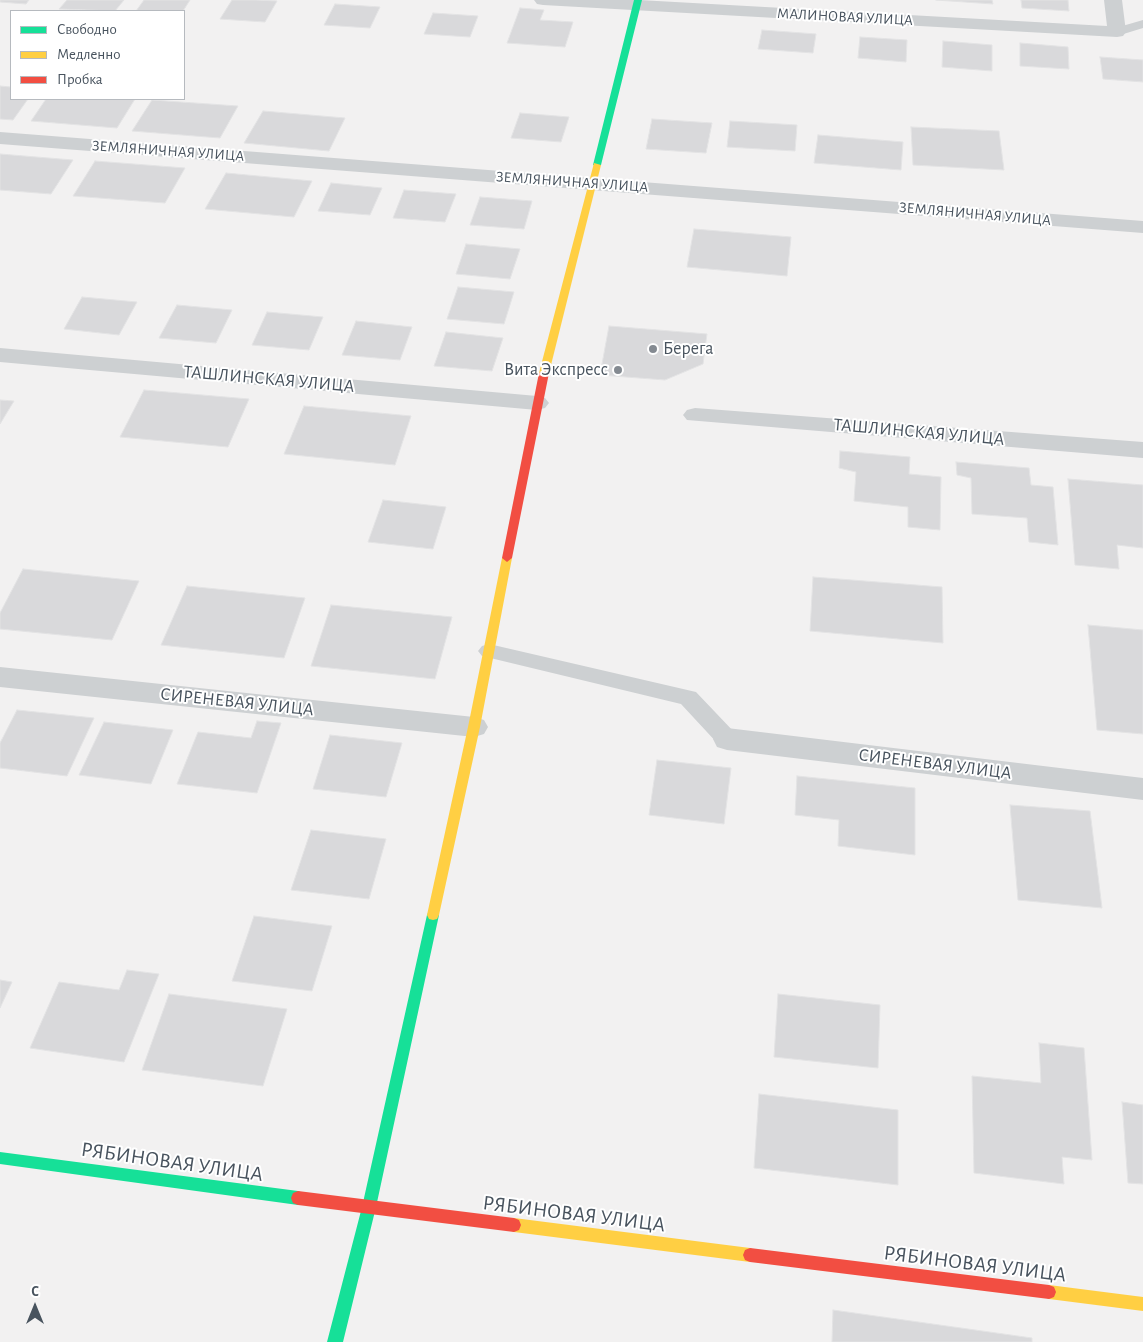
<!DOCTYPE html>
<meta charset="utf-8">
<style>
body{margin:0}
#map{position:relative;width:1143px;height:1342px;overflow:hidden;background:#f2f1f1;font-family:"Alegreya Sans",sans-serif}
canvas{display:block}
.legend{position:absolute;left:10px;top:10px;width:175px;height:90px;box-sizing:border-box;background:#fff;border:1px solid #b6babf;margin:0;padding:6px 9px;list-style:none;font-size:15px;color:#48535e}
.legend li{display:flex;align-items:center;gap:10px;height:25px}
.legend b{width:25px;border:1px solid #b6babf}
.north{position:absolute;left:10px;top:1282px;width:50px;height:50px;-webkit-text-stroke:4px #fff;paint-order:stroke;rotate:0deg;font-size:14px;font-weight:700;line-height:20px;text-align:center;color:#48535e}
.north::after{content:'';display:block;margin:auto;width:18px;height:22px;background:#48535e;clip-path:polygon(50% 0,100% 100%,50% 72%,0 100%)}
</style>
<div id="map">
<canvas width="1143" height="1342"></canvas>
<ul class="legend">
<li><b style="height:6px;background:#16e098"></b>Свободно</li>
<li><b style="height:6px;background:#ffcf43"></b>Медленно</li>
<li><b style="height:6px;background:#f24e42"></b>Пробка</li>
</ul>
<div class="north">С</div>
</div>
<script>
const ctx = document.querySelector('canvas').getContext('2d');
ctx.lineJoin = 'round';
function paint(path, color) {
  ctx.fillStyle = color;
  ctx.fill(path, 'evenodd');
}
function poly(rows) {
  const path = new Path2D();
  for (const r of rows) {
    path.moveTo(r[0], r[1]);
    for (let i = 2; i < r.length; i += 2) path.lineTo(r[i], r[i + 1]);
  }
  return path;
}
function stroke(path, color, width, dash) {
  ctx.strokeStyle = color;
  ctx.lineWidth = width;
  ctx.lineCap = dash ? 'butt' : 'round';
  ctx.setLineDash(dash || []);
  ctx.stroke(path);
}
function label(font, color, halo, rows, align = 'center') {
  ctx.font = font + ' "Alegreya Sans",sans-serif';
  ctx.lineWidth = 4;
  ctx.setLineDash([]);
  ctx.textBaseline = 'middle';
  ctx.strokeStyle = halo;
  ctx.fillStyle = color;
  for (const [text, x, y, turn = 0] of rows) {
    ctx.save();
    ctx.translate(x, y);
    ctx.rotate((+turn || 0) * Math.PI / 180);
    ctx.textAlign = isNaN(turn) ? turn : align;
    if (halo) ctx.strokeText(text, 0, 0);
    ctx.fillText(text, 0, 0);
    ctx.restore();
  }
}
const building = poly([
 [0,0,29,0,26,4,0,2,0,0],
 [67,0,124,0,115,11,59,9,67,0],
 [144,0,190,0,183,11,136,11,144,0],
 [232,0,256,0,277,1,265,22,220,19,232,0],
 [936,0,992,0,993,4,936,0],
 [1021,0,1068,0,1069,11,1022,8,1021,0],
 [335,4,380,7,370,28,324,25,335,4],
 [520,8,544,10,540,20,573,22,565,47,507,43,520,8],
 [433,13,478,16,470,37,424,34,433,13],
 [762,30,816,34,813,53,758,49,762,30],
 [860,37,907,40,906,62,858,58,860,37],
 [943,41,992,45,992,71,942,67,943,41],
 [1020,43,1068,47,1069,69,1020,66,1020,43],
 [1100,57,1143,60,1143,82,1103,79,1100,57],
 [0,86,11,87,11,99,28,99,13,120,0,119,0,86],
 [46,99,135,99,117,128,31,121,46,99],
 [152,100,238,106,220,138,132,131,152,100],
 [263,111,345,118,329,151,244,143,263,111],
 [520,113,569,117,561,142,511,138,520,113],
 [652,119,712,123,706,153,646,149,652,119],
 [730,121,797,125,795,151,727,147,730,121],
 [911,127,999,131,1004,170,913,165,911,127],
 [818,135,903,142,901,170,814,163,818,135],
 [0,154,73,160,51,194,0,190,0,154],
 [95,161,185,168,165,203,73,196,95,161],
 [226,173,312,181,294,217,205,209,226,173],
 [331,183,382,188,370,215,318,211,331,183],
 [404,190,456,194,445,222,393,218,404,190],
 [480,197,532,201,524,229,470,225,480,197],
 [694,229,791,237,787,276,687,267,694,229],
 [466,244,520,249,510,279,456,274,466,244],
 [458,287,514,292,504,324,447,319,458,287],
 [82,297,137,302,119,335,64,329,82,297],
 [177,305,232,310,216,343,159,338,177,305],
 [267,312,323,317,309,350,252,345,267,312],
 [356,321,412,327,400,360,342,355,356,321],
 [609,326,707,334,703,364,665,380,600,375,609,326],
 [446,332,503,338,492,371,434,366,446,332],
 [144,390,249,399,228,447,120,437,144,390],
 [0,400,14,401,0,424,0,400],
 [304,406,411,416,395,465,284,454,304,406],
 [840,451,910,457,909,474,941,477,940,530,908,527,908,507,854,501,856,472,839,468,840,451],
 [956,462,1029,468,1031,485,1053,487,1058,545,1029,542,1027,518,972,514,971,478,957,475,956,462],
 [1068,479,1143,485,1143,548,1117,545,1119,569,1075,565,1068,479],
 [383,500,446,507,433,549,368,542,383,500],
 [23,569,139,581,112,640,0,629,0,613,23,569],
 [813,577,942,587,943,643,810,631,813,577],
 [187,586,305,598,284,658,161,645,187,586],
 [331,605,452,617,435,679,311,666,331,605],
 [1088,625,1143,630,1143,734,1097,730,1088,625],
 [17,710,94,718,67,776,0,768,0,743,17,710],
 [257,721,281,723,257,793,177,784,198,732,251,738,257,721],
 [104,722,173,730,151,784,79,775,104,722],
 [330,735,402,743,386,797,313,789,330,735],
 [657,760,731,768,724,824,649,815,657,760],
 [797,776,915,788,915,855,838,846,839,820,795,815,797,776],
 [1010,805,1090,811,1102,908,1018,900,1010,805],
 [311,830,386,839,369,899,291,890,311,830],
 [254,916,332,926,312,991,232,981,254,916],
 [127,970,159,974,124,1062,30,1048,59,982,119,990,127,970],
 [0,980,12,982,0,1008,0,980],
 [169,994,287,1009,263,1086,142,1070,169,994],
 [778,994,880,1005,878,1068,774,1057,778,994],
 [1039,1043,1084,1048,1092,1160,1062,1157,1064,1184,974,1173,972,1076,1041,1083,1039,1043],
 [759,1094,898,1110,898,1185,754,1168,759,1094],
 [1122,1102,1143,1105,1143,1184,1128,1183,1122,1102],
 [833,1310,1032,1338,1032,1342,832,1342,833,1310]
]);
const lane = poly([
 [1143,20,1143,28,1117,36,1110,32,1112,29,1143,20],
 [489,644,696,692,735,733,738,739,735,745,727,747,719,745,681,704,482,656,478,651,482,646,489,644]
]);
const street = poly([
 [534,0,639,0,1107,26,1104,0,1122,0,1126,32,1123,36,1117,37,543,5,537,4,534,0],
 [0,132,1143,221,1143,233,0,144,0,132],
 [0,348,537,396,545,398,549,403,545,408,537,410,0,362,0,348],
 [695,408,1143,442,1143,458,687,420,683,415,687,410,695,408],
 [0,667,474,717,484,720,488,727,484,734,474,737,0,687,0,667],
 [727,728,1143,778,1143,800,727,750,717,747,713,739,717,731,727,728]
]);
const fast = poly([
 [634,0,642,0,601,165,597,167,593,165,634,0],
 [433,910,437,911,439,915,376,1207,343,1342,327,1342,362,1207,427,915,429,911,433,910],
 [0,1152,298,1191,303,1193,305,1198,303,1203,298,1205,0,1164,0,1152]
]);
const slow = poly([
 [594,163,601,165,549,373,544,376,539,373,594,163],
 [507,554,512,558,480,727,439,915,437,919,433,920,429,919,427,915,468,727,502,558,507,554],
 [514,1218,750,1248,755,1250,757,1255,755,1260,750,1262,514,1232,509,1230,507,1225,509,1220,514,1218],
 [1049,1285,1143,1297,1143,1311,1049,1299,1044,1297,1042,1292,1044,1287,1049,1285]
]);
const jam = poly([
 [544,370,549,373,512,558,507,562,502,558,539,373,544,370],
 [298,1191,514,1218,519,1220,521,1225,519,1230,514,1232,298,1205,293,1203,291,1198,293,1193,298,1191],
 [750,1248,1049,1285,1054,1287,1056,1292,1054,1297,1049,1299,750,1262,745,1260,743,1255,745,1250,750,1248]
]);
const markers = [
 [653,349,5,"#848a91"],
 [618,370,5,"#848a91"]
];
const farStreetnames = [
 ["МАЛИНОВАЯ УЛИЦА",845,17,3],
 ["ЗЕМЛЯНИЧНАЯ УЛИЦА",168,151,4],
 ["ЗЕМЛЯНИЧНАЯ УЛИЦА",572,182,4],
 ["ЗЕМЛЯНИЧНАЯ УЛИЦА",975,214,5]
];
const poiNames = [
 ["Берега",663,349],
 ["Вита Экспресс",608,370,"right"]
];
const streetNames = [
 ["ТАШЛИНСКАЯ УЛИЦА",269,379,5],
 ["ТАШЛИНСКАЯ УЛИЦА",919,432,5],
 ["СИРЕНЕВАЯ УЛИЦА",237,702,6],
 ["СИРЕНЕВАЯ УЛИЦА",935,764,7]
];
const nearStreetnames = [
 ["РЯБИНОВАЯ УЛИЦА",172,1162,8],
 ["РЯБИНОВАЯ УЛИЦА",574,1214,7],
 ["РЯБИНОВАЯ УЛИЦА",975,1264,7]
];
paint(building, '#d9d9db');
stroke(building, '#e3e3e4', 1);
paint(lane, '#cdd0d2');
paint(street, '#cdd0d2');
paint(fast, '#16e098');
paint(slow, '#ffcf43');
paint(jam, '#f24e42');
for (const [x, y, r, color] of markers) {
  const dot = new Path2D();
  dot.arc(x, y, r, 0, 2 * Math.PI);
  ctx.fillStyle = color;
  ctx.fill(dot);
  stroke(dot, '#fff', 2);
}
label('15px', '#48535e', '#fff', farStreetnames);
label('18px', '#48535e', '#fff', poiNames, 'left');
label('18px', '#48535e', '#fff', streetNames);
label('21px', '#48535e', '#fff', nearStreetnames);
</script>
